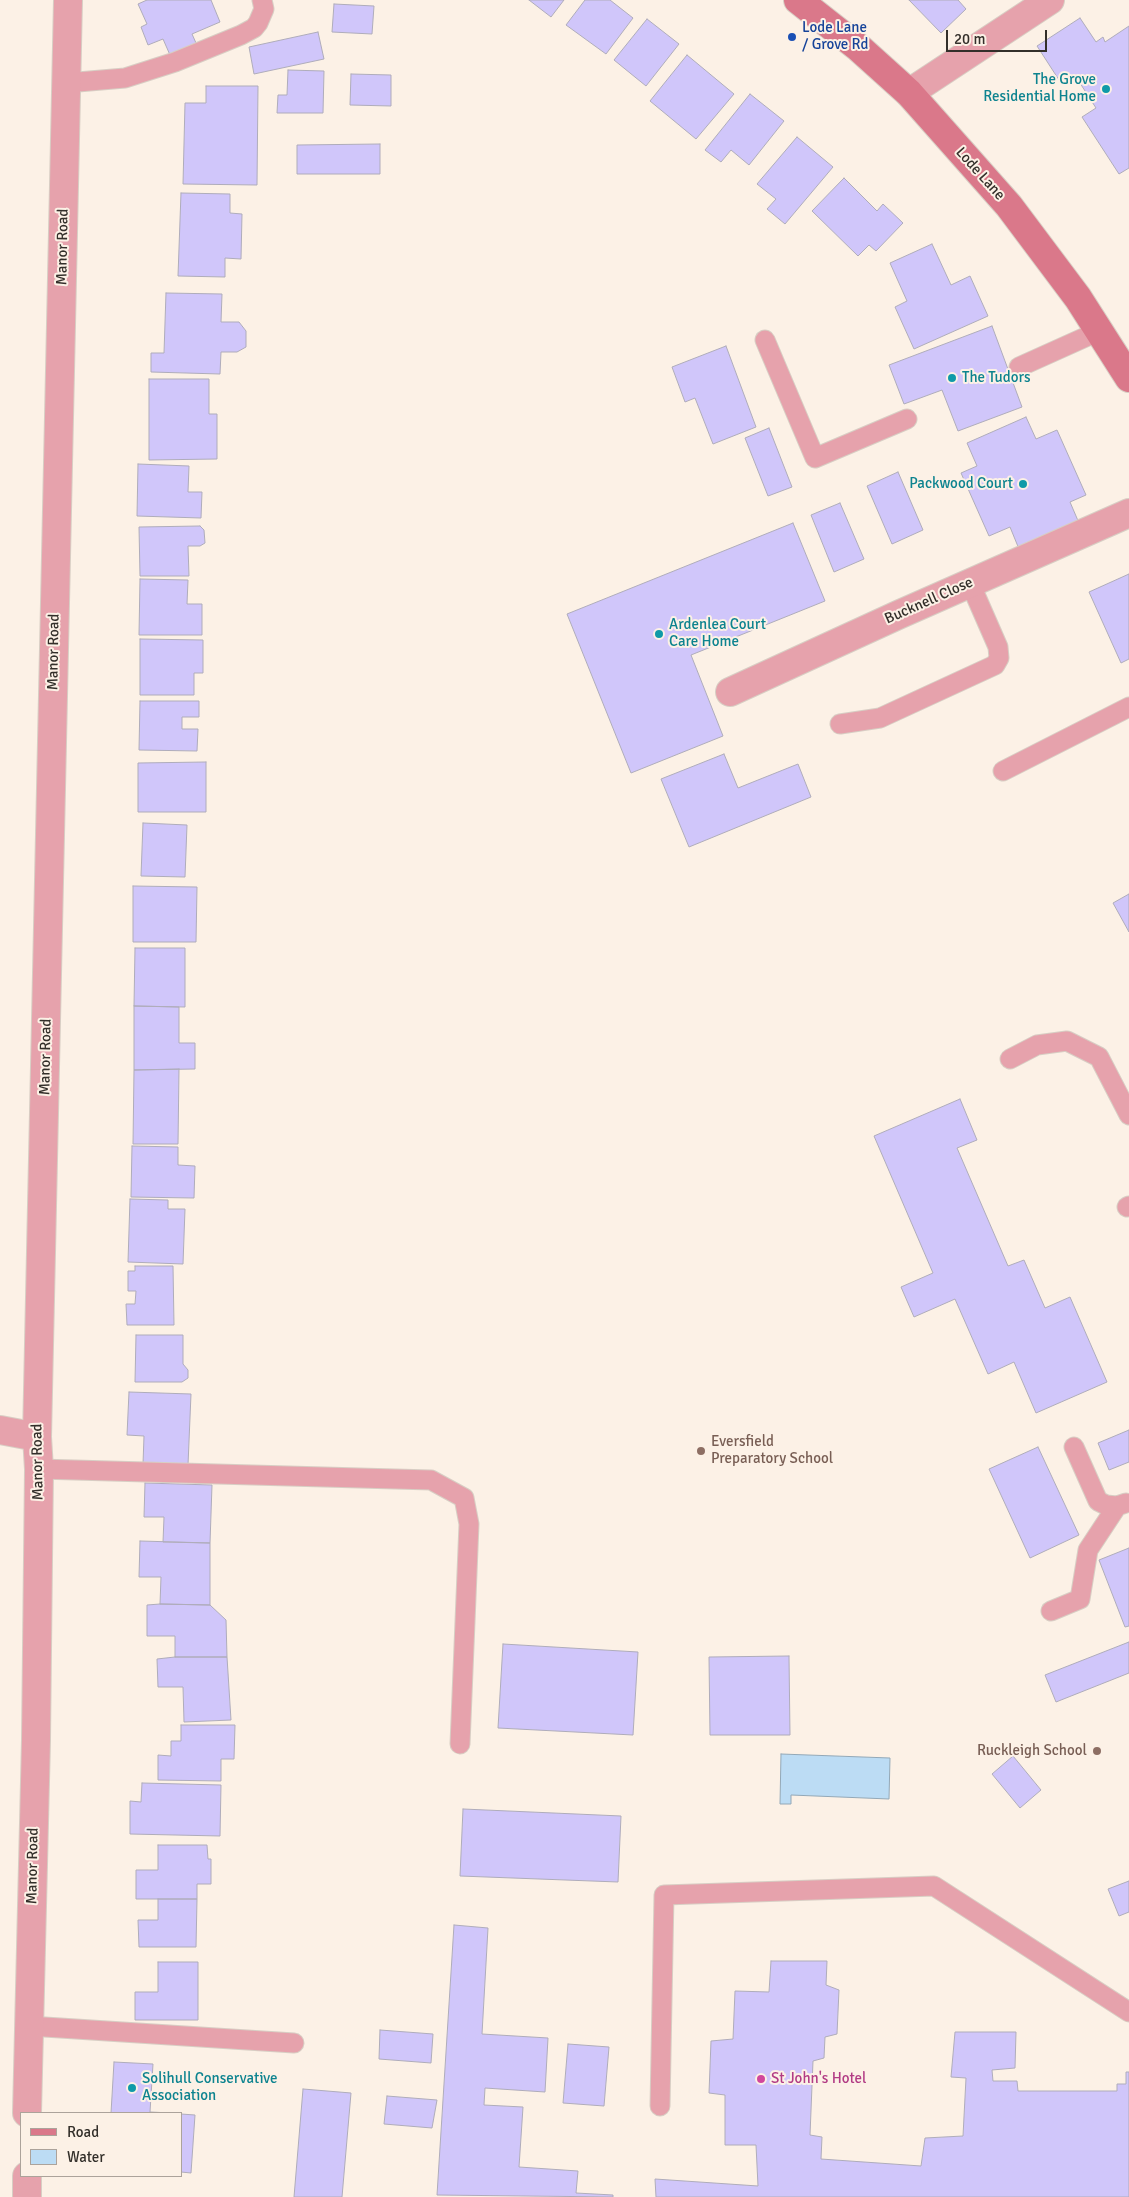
<!DOCTYPE html>
<style>
body{margin:0}
#map{position:relative;width:1129px;height:2197px;overflow:hidden;background:#fcf1e6;font-family:Signika,sans-serif}
canvas{display:block}
.legend{position:absolute;left:20px;top:2112px;width:162px;height:65px;box-sizing:border-box;background:#fcf1e6;border:1px solid #aca39b;margin:0;padding:6px 9px;list-style:none;font-size:15px;color:#332f2a}
.legend li{display:flex;align-items:center;gap:10px;height:25px}
.legend b{width:25px;border:1px solid #aca39b}
.scale{position:absolute;left:946px;top:30px;width:101px;height:22px;box-sizing:border-box;border:2px solid #332f2a;border-top:0;padding-left:6px;font-size:15px;line-height:18px;white-space:nowrap;color:#332f2a;-webkit-text-stroke:4px #fcf1e6;paint-order:stroke}
</style>
<div id="map">
<canvas width="1129" height="2197"></canvas>
<ul class="legend">
<li><b style="height:6px;background:#da788a"></b>Road</li>
<li><b style="height:14px;background:#bcdcf4"></b>Water</li>
</ul>
<div class="scale">20 m</div>
</div>
<script>
const ctx = document.querySelector('canvas').getContext('2d');
ctx.lineJoin = 'round';
function paint(path, color) {
  ctx.fillStyle = color;
  ctx.fill(path, 'evenodd');
}
function poly(rows) {
  const path = new Path2D();
  for (const r of rows) {
    path.moveTo(r[0], r[1]);
    for (let i = 2; i < r.length; i += 2) path.lineTo(r[i], r[i + 1]);
  }
  return path;
}
function stroke(path, color, width, dash) {
  ctx.strokeStyle = color;
  ctx.lineWidth = width;
  ctx.lineCap = dash ? 'butt' : 'round';
  ctx.setLineDash(dash || []);
  ctx.stroke(path);
}
function label(font, color, halo, rows, align = 'center') {
  ctx.font = font + ' Signika,sans-serif';
  ctx.lineWidth = 4;
  ctx.setLineDash([]);
  ctx.textBaseline = 'middle';
  ctx.strokeStyle = halo;
  ctx.fillStyle = color;
  for (const [text, x, y, turn = 0] of rows) {
    ctx.save();
    ctx.translate(x, y);
    ctx.rotate((+turn || 0) * Math.PI / 180);
    ctx.textAlign = isNaN(turn) ? turn : align;
    if (halo) ctx.strokeText(text, 0, 0);
    ctx.fillText(text, 0, 0);
    ctx.restore();
  }
}
const water = poly([
 [781,1754,890,1758,889,1799,791,1795,791,1804,780,1804,781,1754]
]);
const building = poly([
 [147,0,211,0,220,22,192,34,196,43,170,55,163,39,148,45,141,27,147,24,138,4,147,0],
 [529,0,564,0,551,17,529,0],
 [585,0,610,0,633,18,606,54,566,25,585,0],
 [909,0,958,0,966,9,941,33,909,0],
 [334,4,374,6,372,34,332,32,334,4],
 [1080,18,1096,42,1103,37,1105,42,1129,26,1129,168,1119,174,1082,117,1096,108,1078,80,1075,81,1069,73,1059,80,1037,46,1080,18],
 [647,19,679,44,646,86,614,60,647,19],
 [318,32,324,59,254,74,249,47,318,32],
 [687,55,734,94,696,139,650,101,687,55],
 [288,70,324,71,323,113,277,113,278,95,287,95,288,70],
 [351,74,391,75,391,106,350,105,351,74],
 [206,86,258,86,257,185,183,184,185,103,206,103,206,86],
 [750,94,784,121,749,165,731,150,721,162,705,150,750,94],
 [797,137,833,167,785,224,767,209,776,199,757,184,797,137],
 [380,144,380,174,297,174,297,145,380,144],
 [844,178,877,211,883,204,903,223,876,251,869,245,858,256,812,211,844,178],
 [181,193,230,194,230,213,242,214,241,259,225,258,225,277,178,276,181,193],
 [932,244,951,285,970,276,988,316,914,349,895,307,907,301,890,263,932,244],
 [166,293,222,294,221,322,239,322,246,331,246,347,237,352,221,352,220,374,151,372,151,353,164,353,166,293],
 [992,326,1022,407,958,431,942,390,904,404,889,365,992,326],
 [726,346,756,427,713,444,695,398,685,402,672,367,726,346],
 [149,379,209,379,209,414,217,414,217,459,149,460,149,379],
 [1026,417,1036,439,1057,430,1086,495,1070,502,1079,523,1019,549,1010,527,989,536,961,473,977,466,967,443,1026,417],
 [769,428,792,487,768,496,745,438,769,428],
 [138,464,189,466,188,492,202,492,201,518,137,516,138,464],
 [898,472,923,530,892,544,867,486,898,472],
 [840,503,864,559,834,572,811,515,840,503],
 [793,523,825,601,691,655,723,736,631,773,567,614,793,523],
 [200,526,204,530,205,543,200,546,188,546,189,576,140,576,139,527,200,526],
 [1129,574,1129,659,1121,663,1089,592,1129,574],
 [140,579,188,580,187,604,202,604,202,635,139,635,140,579],
 [140,639,203,640,203,673,194,673,194,695,140,695,140,639],
 [140,701,199,701,199,717,182,717,182,729,198,729,197,751,139,750,140,701],
 [724,754,738,788,798,764,811,797,689,847,661,779,724,754],
 [206,762,206,812,138,812,138,763,206,762],
 [143,823,187,825,185,877,141,876,143,823],
 [133,886,197,887,196,942,133,942,133,886],
 [1129,894,1129,932,1113,903,1129,894],
 [135,948,185,948,185,1007,134,1006,135,948],
 [134,1006,179,1007,179,1043,195,1043,195,1069,134,1070,134,1006],
 [179,1069,178,1144,133,1144,134,1070,179,1069],
 [960,1099,977,1140,957,1148,1008,1266,1024,1260,1045,1308,1070,1297,1107,1382,1036,1413,1014,1362,988,1374,955,1299,914,1317,901,1287,933,1273,874,1136,960,1099],
 [132,1146,178,1147,178,1165,195,1166,194,1198,131,1197,132,1146],
 [130,1199,168,1200,168,1209,185,1209,183,1264,128,1262,130,1199],
 [135,1266,173,1266,174,1325,127,1325,126,1304,135,1304,136,1291,128,1291,128,1271,135,1271,135,1266],
 [136,1335,183,1335,183,1364,188,1370,188,1378,182,1382,135,1382,136,1335],
 [129,1392,191,1394,188,1465,143,1464,144,1436,127,1435,129,1392],
 [1129,1430,1129,1462,1109,1470,1098,1443,1129,1430],
 [1038,1447,1079,1535,1030,1558,989,1469,1038,1447],
 [145,1483,212,1485,210,1543,163,1542,164,1517,144,1517,145,1483],
 [140,1541,210,1543,210,1605,160,1604,161,1577,139,1577,140,1541],
 [1129,1548,1129,1626,1125,1627,1099,1560,1129,1548],
 [160,1604,210,1605,226,1620,227,1657,175,1657,175,1636,147,1636,147,1605,160,1604],
 [1129,1642,1129,1673,1056,1702,1045,1675,1129,1642],
 [503,1644,638,1652,633,1735,498,1728,503,1644],
 [789,1656,790,1735,710,1735,709,1657,789,1656],
 [175,1657,227,1657,231,1720,184,1722,183,1687,158,1687,157,1659,175,1657],
 [181,1725,235,1725,234,1759,221,1759,221,1781,158,1780,158,1755,171,1756,171,1741,181,1741,181,1725],
 [1013,1756,1041,1790,1020,1808,992,1774,1013,1756],
 [142,1783,221,1785,220,1836,130,1834,130,1801,141,1802,142,1783],
 [463,1809,621,1816,618,1882,460,1876,463,1809],
 [158,1845,207,1845,208,1859,211,1859,211,1884,197,1884,197,1899,136,1899,136,1870,158,1870,158,1845],
 [1129,1881,1129,1912,1119,1916,1108,1889,1129,1881],
 [158,1899,197,1899,196,1947,139,1947,138,1920,158,1920,158,1899],
 [454,1925,488,1928,482,2034,548,2038,545,2092,485,2088,484,2105,523,2107,519,2167,578,2171,576,2193,613,2195,613,2197,437,2195,454,1925],
 [771,1961,827,1961,826,1985,839,1990,837,2034,825,2037,824,2058,813,2061,810,2135,822,2137,821,2159,921,2166,925,2138,963,2136,966,2078,951,2077,955,2032,1016,2032,1015,2068,992,2070,993,2081,1017,2081,1018,2091,1117,2091,1117,2084,1126,2084,1126,2072,1129,2072,1129,2197,656,2197,655,2179,758,2186,756,2145,725,2145,725,2095,709,2093,711,2041,733,2039,735,1991,769,1992,771,1961],
 [158,1962,198,1962,198,2020,135,2020,135,1992,158,1992,158,1962],
 [380,2030,433,2034,431,2063,379,2059,380,2030],
 [568,2044,609,2047,604,2106,563,2103,568,2044],
 [114,2062,153,2064,150,2112,171,2113,111,2113,114,2062],
 [303,2089,351,2093,342,2197,294,2197,303,2089],
 [387,2096,437,2100,432,2128,384,2124,387,2096],
 [181,2114,195,2115,191,2173,181,2172,181,2114]
]);
const lane = poly([
 [66,83,125,78,175,62,241,35,254,28,258,23,264,9,262,0],
 [765,340,815,458,907,419],
 [1019,367,1099,331],
 [840,724,880,718,995,665,999,658,998,647,970,583],
 [1003,771,1129,707],
 [1010,1059,1037,1045,1067,1041,1099,1057,1129,1115],
 [1127,1207,1129,1206],
 [1074,1447,1098,1501,1106,1505,1117,1506,1126,1503],
 [39,1469,431,1480,464,1498,469,1524,460,1744],
 [1051,1611,1080,1599,1088,1550,1117,1506],
 [29,2026,294,2043],
 [660,2106,664,1895,934,1886,1129,2012]
]);
const street = poly([
 [909,93,1050,0],
 [730,692,898,615,1129,513],
 [0,1430,37,1437],
 [27,2113,36,1740,39,1469,37,1437,68,0],
 [27,2176,27,2197]
]);
const secondary = poly([
 [798,0,859,48,909,93,1009,206,1078,298,1129,378]
]);
const markers = [
 [792,37,5,"#1a4fb4"],
 [1106,89,5,"#0f9aa8"],
 [952,378,5,"#0f9aa8"],
 [1023,484,5,"#0f9aa8"],
 [659,634,5,"#0f9aa8"],
 [701,1451,5,"#8d6e63"],
 [1097,1751,5,"#8d6e63"],
 [761,2079,5,"#d1479c"],
 [132,2088,5,"#0f9aa8"]
];
const transitNames = [
 ["Lode Lane",802,28],
 ["/ Grove Rd",802,45]
];
const cultureNames = [
 ["The Grove",1096,80,"right"],
 ["Residential Home",1096,97,"right"],
 ["The Tudors",962,378],
 ["Packwood Court",1013,484,"right"],
 ["Ardenlea Court",669,625],
 ["Care Home",669,642],
 ["Solihull Conservative",142,2079],
 ["Association",142,2096]
];
const streetNames = [
 ["Lode Lane",980,174,48],
 ["Manor Road",63,247,-89],
 ["Bucknell Close",929,601,-24],
 ["Manor Road",54,652,-89],
 ["Manor Road",46,1057,-89],
 ["Manor Road",38,1462,-91],
 ["Manor Road",33,1866,-89]
];
const educationNames = [
 ["Eversfield",711,1442],
 ["Preparatory School",711,1459],
 ["Ruckleigh School",1087,1751,"right"]
];
const hotelNames = [
 ["St John's Hotel",771,2079]
];
paint(water, '#bcdcf4');
stroke(water, '#93a8b7', 1);
paint(building, '#d0c6fa');
stroke(building, '#afacba', 1);
stroke(lane, '#d8cec4', 21);
stroke(street, '#d8cec4', 30);
stroke(secondary, '#d8cec4', 30);
stroke(lane, '#e6a2ac', 19);
stroke(street, '#e6a2ac', 28);
stroke(secondary, '#da788a', 28);
for (const [x, y, r, color] of markers) {
  const dot = new Path2D();
  dot.arc(x, y, r, 0, 2 * Math.PI);
  ctx.fillStyle = color;
  ctx.fill(dot);
  stroke(dot, '#fcf1e6', 2);
}
label('15px', '#164399', '#fcf1e6', transitNames, 'left');
label('15px', '#0d838f', '#fcf1e6', cultureNames, 'left');
label('15px', '#332f2a', '#fcf1e6', streetNames);
label('15px', '#785e54', '#fcf1e6', educationNames, 'left');
label('15px', '#b23c85', '#fcf1e6', hotelNames, 'left');
</script>
